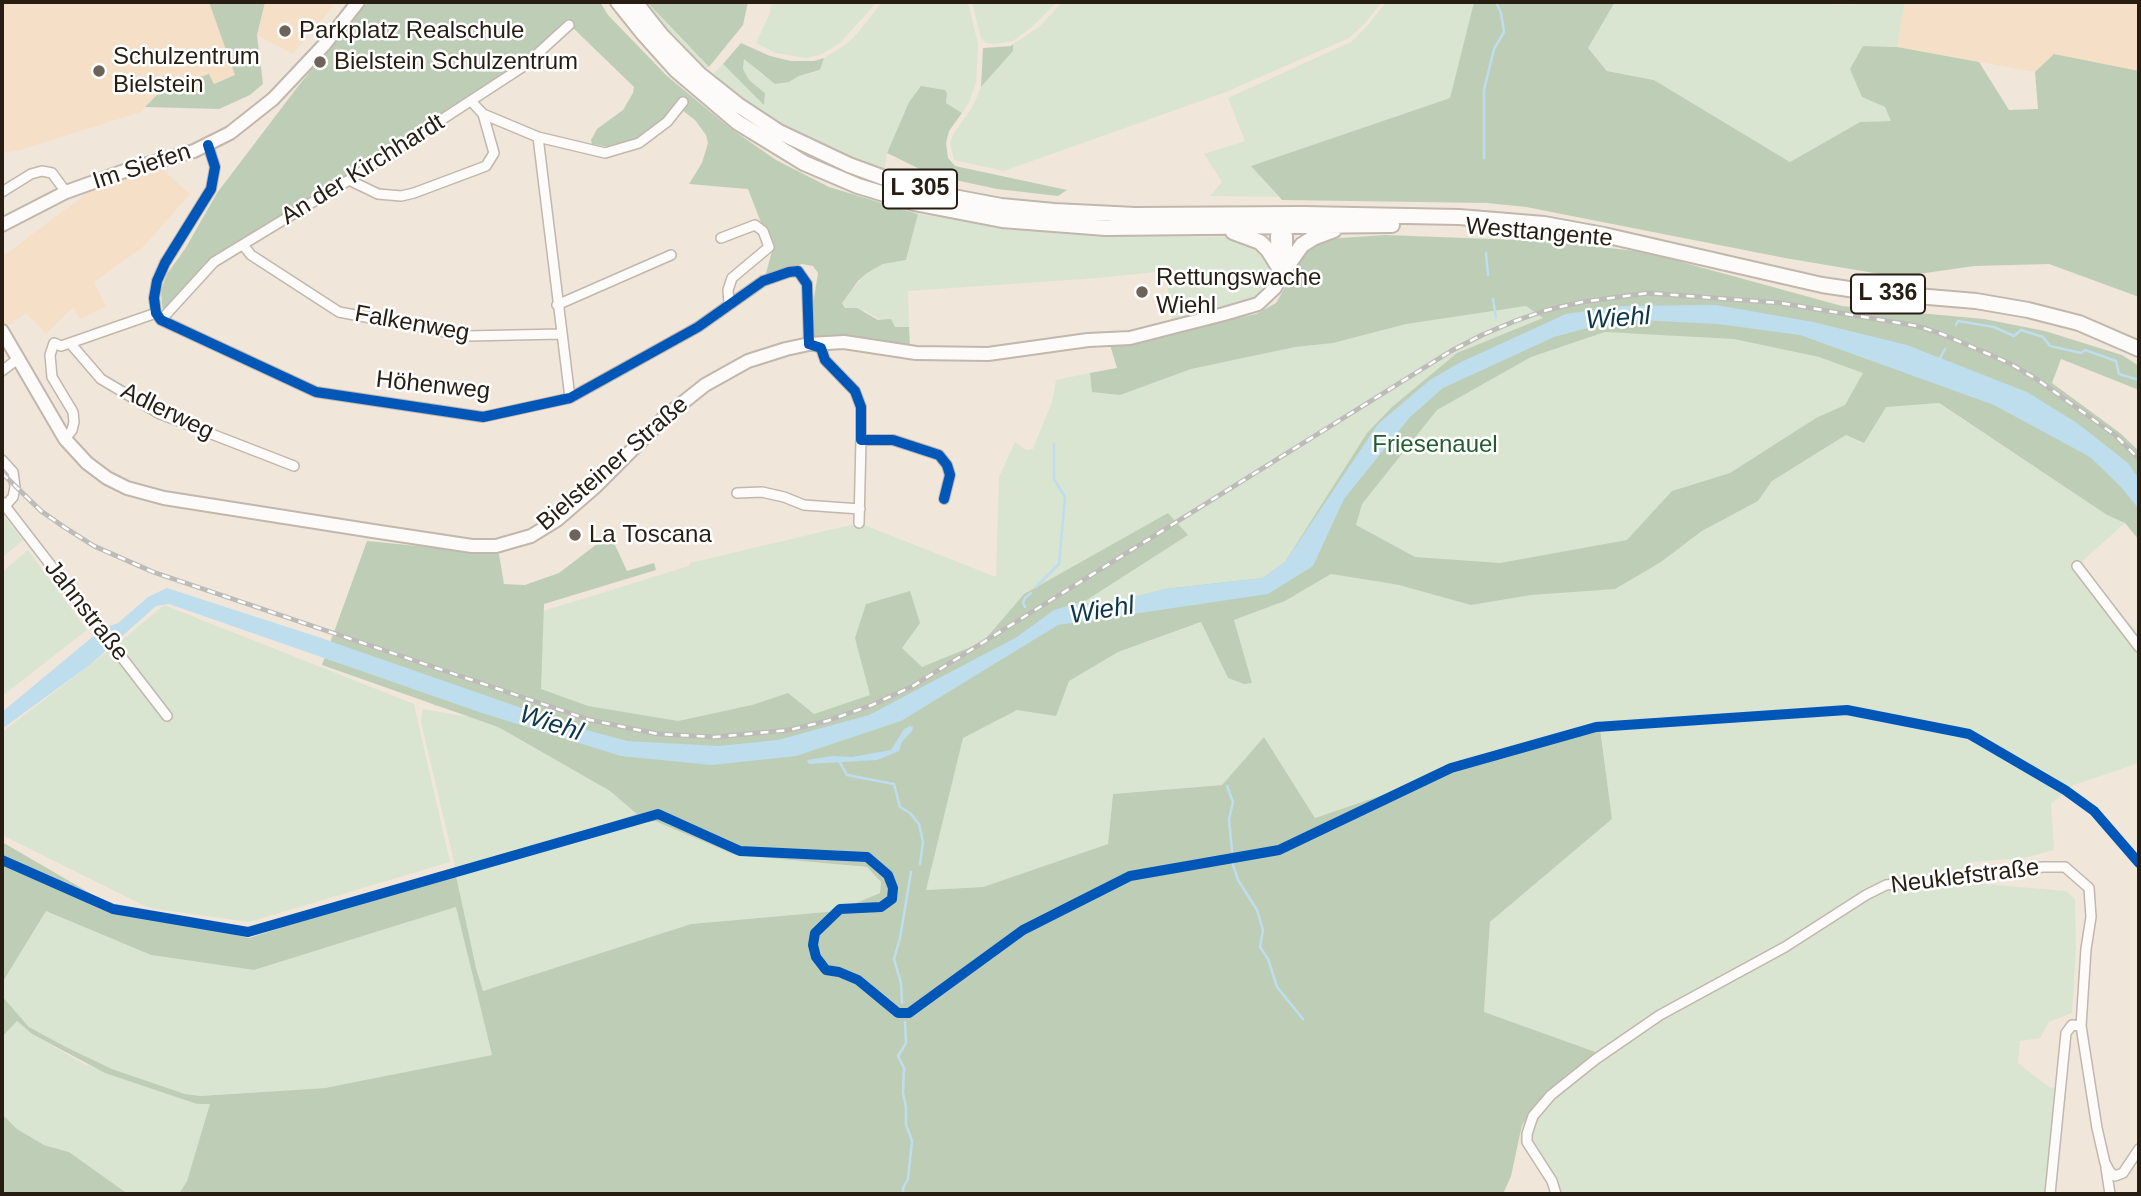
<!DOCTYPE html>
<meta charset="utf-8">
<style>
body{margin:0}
#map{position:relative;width:2141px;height:1196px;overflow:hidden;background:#f1e6da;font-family:Helvetica,sans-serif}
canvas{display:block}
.frame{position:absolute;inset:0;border:4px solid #271d13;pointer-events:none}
</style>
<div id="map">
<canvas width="2141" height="1196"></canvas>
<div class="frame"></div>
</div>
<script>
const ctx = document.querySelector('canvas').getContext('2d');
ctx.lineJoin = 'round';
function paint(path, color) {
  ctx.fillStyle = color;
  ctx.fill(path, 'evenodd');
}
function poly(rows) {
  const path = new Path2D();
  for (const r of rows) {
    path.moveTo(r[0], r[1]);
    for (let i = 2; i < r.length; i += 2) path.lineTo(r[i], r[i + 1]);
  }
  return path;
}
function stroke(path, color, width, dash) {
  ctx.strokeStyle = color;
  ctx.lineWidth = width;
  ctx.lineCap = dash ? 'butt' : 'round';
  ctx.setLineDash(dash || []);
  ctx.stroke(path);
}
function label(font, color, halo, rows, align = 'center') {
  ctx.font = font + ' Helvetica,sans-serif';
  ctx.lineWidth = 5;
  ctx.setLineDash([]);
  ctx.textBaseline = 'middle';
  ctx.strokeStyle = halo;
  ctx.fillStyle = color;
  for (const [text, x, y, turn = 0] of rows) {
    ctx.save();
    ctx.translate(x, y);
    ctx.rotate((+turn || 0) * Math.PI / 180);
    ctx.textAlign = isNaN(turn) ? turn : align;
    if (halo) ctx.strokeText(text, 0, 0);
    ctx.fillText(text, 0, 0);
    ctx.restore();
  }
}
const built = poly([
 [2,2,335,2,327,14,293,54,257,35,235,75,213,84,209,74,163,89,141,112,20,150,2,153],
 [1830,2,2139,2,2139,71,2054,54,2035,72,1897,47,1905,2,1835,5],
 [162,169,190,194,143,247,94,282,106,306,80,319,73,307,46,334,26,313,2,329,2,257,99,184]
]);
const green = poly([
 [642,2,647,2,709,67,704,70],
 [771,2,877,2,840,43,822,54,806,58,776,53,756,43,770,13],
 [882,2,968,2,978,44,976,83,968,104,962,113,946,103,947,93,909,102,887,153,884,173,787,130,724,87,712,75,723,64,764,104,765,93,749,80,743,69,744,58,762,75,789,82,799,76,820,71,824,58,845,45,856,35],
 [972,2,1057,2,1032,27,1013,41,995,44,986,43,981,38],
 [1062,2,1382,2,1366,22,1349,38,1226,92,1004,171,954,160,950,143,954,133,973,106,981,87,1013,51,1013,44,1039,27],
 [1386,2,1474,2,1450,98,1252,166,1278,197,1210,196,1222,182,1204,154,1245,141,1228,98,1351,42,1368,25],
 [1615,2,1830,2,1835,5,1905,2,1897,47,1863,46,1862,97,1885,107,1892,121,1860,122,1790,162,1654,80,1608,71,1588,48],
 [918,214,1017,229,1089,235,1242,237,1262,250,1273,268,1273,275,1271,285,1261,296,1241,305,1172,321,1165,271,1099,278,908,291,909,327,894,327,865,311,845,308,842,302,845,297,867,273,883,264,906,260],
 [1670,300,1941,399,1913,404,1938,403,2107,515,2125,523,2079,564,2139,634,2139,763,2074,785,2051,804,2054,850,2023,858,1972,862,1961,882,2066,891,2075,899,2076,948,2072,1013,2049,1022,2040,1038,2020,1041,2018,1063,2049,1087,2066,1090,2055,1194,1556,1194,1520,1142,1522,1125,1536,1105,1600,1054,1484,1013,1490,922,1612,819,1599,721,1315,818,1264,737,1222,785,1113,794,1108,844,983,887,925,890,962,740,587,768,460,710,434,706,388,594,401,544,543,613,543,611,689,566,690,563,859,523,996,577,999,477,1015,442,1026,450,1033,449,1052,402,1056,380,1090,373,1091,379,1212,364,1251,356,1295,334,1527,306],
 [1851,427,1864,443,1846,435,1772,481,1758,501,1702,531,1661,562,1640,574,1662,555],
 [1324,566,1398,585,1331,574,1285,601,1234,620,1251,683,1228,678,1202,622,1127,649],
 [2,514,23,540,2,558],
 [28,550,87,630,2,696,2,572],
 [164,605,414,704,450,862,249,922,149,908,2,835,2,732,120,642],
 [423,709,481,719,492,724,610,791,638,814,456,870,421,722],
 [655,821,735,855,867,867,881,882,880,893,837,911,691,924,483,991,475,967,455,876,633,824],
 [456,907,492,1055,373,1080,325,1088,262,1092,201,1096,185,1094,112,1069,66,1047,29,1027,2,996,2,983,46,910,151,955,254,970],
 [17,1021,32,1034,84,1064,211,1104,187,1181,179,1194,128,1194,69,1152,44,1145,17,1129,2,1114,2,1037]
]);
const forest = poly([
 [209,2,265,2,257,35,263,84,250,95,219,109,145,107,163,89,209,74,214,84,235,75],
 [368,2,600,2,608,15,667,76,730,128,776,160,829,187,918,214,906,260,883,264,867,273,858,281,842,303,845,308,857,308,878,320,891,319,895,327,909,327,910,347,864,340,815,337,811,335,812,311,818,273,813,266,802,264,765,277,772,251,748,189,689,184,702,163,708,143,706,135,695,120,678,107,643,141,609,147,592,144,591,140,597,129,623,110,633,93,634,87,570,25,519,68,207,263,164,311,162,306,161,290,167,274,185,249,217,193,299,85],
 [647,2,748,2,743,25,709,67],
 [1474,2,1615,2,1588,48,1607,71,1654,80,1790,162,1860,122,1891,121,1885,107,1862,97,1850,69,1863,46,1897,47,1979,62,2009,110,2038,109,2035,72,2054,54,2139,71,2139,297,2049,264,1974,266,1898,277,1785,258,1526,207,1487,203,1282,200,1251,166,1450,98],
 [741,43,770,56,791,61,814,61,824,58,820,70,799,76,789,82,775,84,744,59,743,69,749,80,765,93,764,105,723,64],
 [1013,44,1013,51,981,87,983,48,1011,46],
 [921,86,945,90,947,93,946,103,962,113,949,131,946,143,948,158,955,166,1067,190,1058,196,997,189,932,175,887,153,909,102],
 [1385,235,1546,241,1645,252,1842,306,1984,319,2045,331,2122,355,2139,366,2139,390,2061,359,2052,383,2120,433,2139,451,2139,540,2125,523,2107,515,1939,403,1886,407,1864,443,1846,435,1772,481,1758,501,1702,531,1661,562,1615,589,1531,595,1471,605,1399,585,1331,574,1285,601,1234,620,1252,683,1244,684,1228,678,1201,622,1118,652,1069,681,1056,716,1017,710,963,738,926,890,983,887,1108,844,1113,794,1222,785,1264,737,1315,818,1599,721,1612,819,1490,922,1484,1012,1601,1054,1536,1105,1522,1125,1511,1176,1503,1194,179,1194,187,1181,210,1104,197,1104,105,1073,32,1034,17,1021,2,1037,2,996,29,1027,66,1047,112,1069,185,1094,200,1096,325,1088,492,1055,456,907,254,970,151,955,46,911,2,983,2,842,114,907,249,938,637,814,610,791,498,727,322,665,367,541,499,554,504,584,525,585,559,573,610,534,627,571,654,563,656,570,544,604,541,689,588,706,678,721,752,705,788,693,814,714,870,695,855,638,866,604,910,591,920,623,902,648,922,667,983,642,1024,594,1168,513,1188,535,1082,603,1107,604,1165,589,1263,578,1285,562,1367,433,1392,407,1457,353,1543,318,1526,306,1406,324,1333,343,1295,347,1191,369,1120,395,1092,392,1090,373,1117,368,1110,345,1256,314,1276,303,1306,251,1326,239],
 [1605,332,1734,339,1819,357,1863,373,1845,405,1816,418,1730,473,1672,491,1627,540,1500,563,1415,557,1356,525,1362,504,1437,410,1531,357],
 [655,821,735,855,867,867,881,882,880,893,837,911,691,924,483,991,476,968,456,876,633,824],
 [2,1114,17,1129,44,1145,69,1152,128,1194,2,1194]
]);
const water = poly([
 [1716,305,1813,322,1907,345,2027,392,2077,423,2128,463,2139,479,2139,509,2121,487,2090,457,1994,405,1800,335,1718,324,1621,319,1554,337,1443,388,1410,417,1344,499,1313,566,1268,594,1058,625,901,721,796,756,712,765,621,756,482,713,169,604,156,606,91,664,2,729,2,712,102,629,118,623,148,597,167,588,315,636,579,728,627,741,719,746,778,740,869,715,1017,637,1054,610,1078,603,1107,604,1165,589,1263,578,1285,562,1378,424,1430,380,1459,363,1566,314,1623,306],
 [910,726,913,727,912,731,902,742,899,751,877,760,809,764,807,760,833,756,852,757,891,750,904,729]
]);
const stream = poly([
 [1484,158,1484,90,1494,49,1504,32,1501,13,1496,2],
 [1486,253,1488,275],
 [1493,299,1496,318],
 [1956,325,1958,321,1994,327,2014,336,2021,330,2043,337,2050,346,2081,353,2085,350,2116,361,2119,374,2139,380],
 [1940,358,1945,349],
 [1036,587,1059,564,1065,497,1054,479,1054,444],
 [1025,607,1023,603,1025,598,1031,593],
 [838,759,847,775,894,784,900,807,910,813,919,824,923,842,920,864],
 [1227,786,1233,802,1229,819,1232,851],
 [1232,862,1238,880,1257,910,1263,930,1260,947,1268,959,1277,987,1303,1019],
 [902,1003,901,983,894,959,900,938,911,872],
 [903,1194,903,1188,908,1179,912,1141,906,1125,906,1107,903,1093,904,1068,898,1056,906,1043,905,1022]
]);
const minor = poly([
 [471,101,483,114,538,137,605,153,639,143,667,122,683,102],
 [538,137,570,398],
 [208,145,215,167,211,189,165,263,157,281,154,298,156,313,161,320,316,392,483,417,570,398,698,327,763,281,789,272,798,271,807,284,809,344,821,348,825,360,855,391,861,407,861,440,893,440,939,455,947,465,950,475,944,499],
 [349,180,378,194,401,196,414,193,486,166,494,153,483,114],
 [2,192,31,174,42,171,52,173,66,192],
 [721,238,755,225,763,231,769,247,732,278,728,290,729,303],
 [243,245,251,255,339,312,467,336,561,334],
 [557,305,671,255],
 [161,320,214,262,349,180,524,66,569,25],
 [70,343,156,313],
 [2,371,19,358],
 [65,439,72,430,74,422,73,412,52,377,50,355,54,343,61,346,70,343,101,379,160,414,294,466],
 [2,460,13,472,15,487,13,497,5,506],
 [737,493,762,492,784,497,804,505,860,509],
 [2,502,167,716],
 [859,523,861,440],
 [2077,566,2139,647],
 [2106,1168,2110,1194],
 [1556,1194,1552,1181,1527,1142,1527,1134,1533,1116,1551,1095,1596,1059,1660,1015,1785,947,1866,895,1886,885,2043,867,2065,867,2089,888,2091,917,2086,949,2081,1026,2097,1128,2105,1163,2110,1172,2115,1176,2123,1173,2139,1149],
 [2050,1194,2066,1033,2072,1025,2081,1026]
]);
const secondary = poly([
 [2,225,66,192,130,169,194,151,230,133,273,99,324,45,358,2],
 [1278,265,1277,236,1285,223],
 [2,331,65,439,87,463,107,478,127,488,164,498,373,531,472,546,496,546,531,536,557,520,594,488,666,416,705,385,748,361,786,349,809,344,844,342,916,353,988,354,1088,340,1130,338,1224,314,1258,304,1275,288,1285,269,1286,256,1286,236,1277,221]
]);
const primary = poly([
 [618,2,642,32,677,71,737,122,804,163,858,186,914,203,1002,220,1106,228,1392,225],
 [635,2,662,36,699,74,738,105,779,132,849,165,898,183,948,196,1001,206,1054,211,1135,215,1303,214,1459,217,1544,224,1604,235,1822,285,1869,292,1976,301,2028,310,2079,323,2139,349],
 [1233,232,1260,242,1268,250,1278,266],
 [1285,269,1302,245,1313,238,1334,230]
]);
const rail = poly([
 [2,473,41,511,64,527,94,546,153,572,590,720,658,734,715,737,789,730,827,721,872,705,913,686,1451,351,1482,335,1515,321,1547,310,1582,302,1648,293,1781,303,1917,326,1942,334,2009,363,2038,380,2115,435,2139,459]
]);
const cycleway = poly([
 [208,145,215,167,211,189,165,263,157,281,154,298,156,313,161,320,316,392,483,417,570,398,698,327,763,281,789,272,798,271,807,284,809,344,821,348,825,360,855,391,861,407,861,440,893,440,939,455,947,465,950,475,944,499],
 [2,860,113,909,248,932,658,814,740,851,867,857,888,875,893,888,892,899,881,907,840,909,815,933,813,945,816,957,826,970,839,972,858,980,898,1013,909,1013,1023,930,1130,876,1279,850,1451,768,1596,727,1847,710,1969,734,2065,790,2094,811,2139,863]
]);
const markers = [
 [285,31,7,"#6e6359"],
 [320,62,7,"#6e6359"],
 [99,71,7,"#6e6359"],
 [1142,292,7,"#6e6359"],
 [575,535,7,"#6e6359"]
];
const shields = [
 [920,189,74],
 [1888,294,74]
];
const shieldNames = [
 ["L 305",920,189],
 ["L 336",1888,294]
];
const poiNames = [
 ["Parkplatz Realschule",299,31],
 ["Schulzentrum",113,57],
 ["Bielstein",113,85],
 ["Bielstein Schulzentrum",334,62],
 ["Rettungswache",1156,278],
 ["Wiehl",1156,306],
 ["La Toscana",589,535]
];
const streetNames = [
 ["Im Siefen",142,167,-18],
 ["An der Kirchhardt",363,170,-32],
 ["Westtangente",1539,233,5],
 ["Falkenweg",412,324,10],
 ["Höhenweg",433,386,6],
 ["Adlerweg",167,412,26],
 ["Bielsteiner Straße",613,464,-41],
 ["Jahnstraße",86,611,52],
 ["Neuklefstraße",1965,877,-7]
];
const parkNames = [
 ["Friesenauel",1435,445]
];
const waterNames = [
 ["Wiehl",1618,319,-4],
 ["Wiehl",1102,611,-9],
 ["Wiehl",551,724,18]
];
paint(built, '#f6dfc7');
paint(green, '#d9e5d1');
paint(forest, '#beceb6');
paint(water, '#bedeed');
stroke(stream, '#bedeed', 2.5);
stroke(minor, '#c1b7ac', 12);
stroke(secondary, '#c1b7ac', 16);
stroke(primary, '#c1b7ac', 18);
stroke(minor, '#fdfbf9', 9);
stroke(secondary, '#fdfbf9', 12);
stroke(primary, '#fdfbf9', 14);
stroke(rail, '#bdbbb7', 5);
stroke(rail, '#fff', 2.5, [8]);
stroke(cycleway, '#0057b8', 10);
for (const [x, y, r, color] of markers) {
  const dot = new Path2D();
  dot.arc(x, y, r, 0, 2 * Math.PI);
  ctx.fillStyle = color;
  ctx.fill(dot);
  stroke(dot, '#fff', 2.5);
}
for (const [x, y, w] of shields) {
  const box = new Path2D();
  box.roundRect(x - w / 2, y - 19.5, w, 39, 5);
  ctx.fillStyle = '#fff';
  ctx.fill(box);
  stroke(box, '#271d13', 2);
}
label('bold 23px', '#271d13', null, shieldNames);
label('24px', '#271d13', '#fff', poiNames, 'left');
label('24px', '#271d13', '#fff', streetNames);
label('24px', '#225c2f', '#fff', parkNames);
label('italic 26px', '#0c384a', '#fff', waterNames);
</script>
